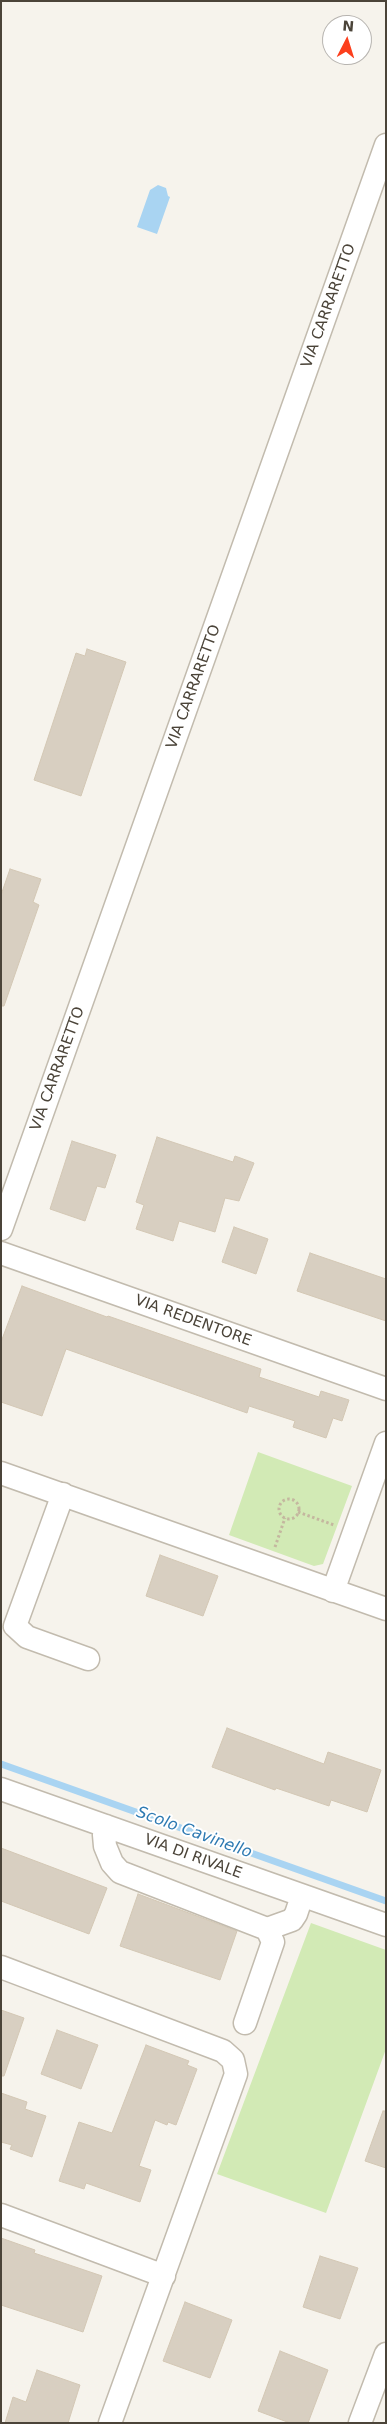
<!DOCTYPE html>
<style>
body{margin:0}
#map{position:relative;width:387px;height:2424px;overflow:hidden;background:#f6f3ec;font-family:"DejaVu Sans",sans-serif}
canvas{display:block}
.frame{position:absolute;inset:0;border:2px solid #4b4439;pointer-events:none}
.north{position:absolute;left:322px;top:15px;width:50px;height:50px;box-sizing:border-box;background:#fff;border:1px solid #b7b4b0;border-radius:50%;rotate:5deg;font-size:14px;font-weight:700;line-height:20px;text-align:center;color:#4b4439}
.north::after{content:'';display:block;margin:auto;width:18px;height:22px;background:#fc3f1d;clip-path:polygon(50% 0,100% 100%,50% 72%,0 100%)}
</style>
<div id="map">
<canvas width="387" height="2424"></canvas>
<div class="frame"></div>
<div class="north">N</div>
</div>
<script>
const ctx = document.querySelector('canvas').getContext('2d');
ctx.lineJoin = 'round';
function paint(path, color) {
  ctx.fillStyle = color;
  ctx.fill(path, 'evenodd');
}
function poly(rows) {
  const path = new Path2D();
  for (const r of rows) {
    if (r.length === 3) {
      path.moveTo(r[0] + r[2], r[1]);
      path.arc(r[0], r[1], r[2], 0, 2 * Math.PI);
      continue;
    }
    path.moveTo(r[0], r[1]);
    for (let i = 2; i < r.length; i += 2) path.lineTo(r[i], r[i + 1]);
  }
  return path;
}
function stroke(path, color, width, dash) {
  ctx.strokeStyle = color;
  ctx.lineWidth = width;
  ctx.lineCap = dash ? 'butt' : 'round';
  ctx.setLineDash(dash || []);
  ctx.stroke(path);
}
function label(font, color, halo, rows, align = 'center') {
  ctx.font = font + ' "DejaVu Sans",sans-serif';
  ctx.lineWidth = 4;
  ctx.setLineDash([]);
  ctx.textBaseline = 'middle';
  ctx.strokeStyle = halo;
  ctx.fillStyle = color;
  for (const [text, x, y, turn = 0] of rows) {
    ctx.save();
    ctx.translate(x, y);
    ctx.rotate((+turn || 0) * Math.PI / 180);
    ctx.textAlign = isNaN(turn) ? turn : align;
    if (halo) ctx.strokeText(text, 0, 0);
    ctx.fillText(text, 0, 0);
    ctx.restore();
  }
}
const green = poly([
 [258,1452,352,1486,323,1564,314,1566,229,1535],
 [311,1923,386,1950,386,2049,326,2213,217,2174]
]);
const water = poly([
 [158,185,166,188,168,196,170,197,157,234,137,227,150,190]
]);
const stream = poly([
 [1,1764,386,1901]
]);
const building = poly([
 [87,649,126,662,81,796,34,780,76,653,85,656,87,649],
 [10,869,41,879,33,902,39,905,4,1006,1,1006,1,895,10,869],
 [157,1137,233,1162,235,1156,254,1163,239,1201,225,1198,215,1232,179,1221,173,1241,136,1229,144,1205,136,1202,157,1137],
 [72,1141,116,1155,105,1188,97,1186,85,1221,50,1209,72,1141],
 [234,1227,268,1239,256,1274,222,1262,234,1227],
 [310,1253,386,1279,386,1321,297,1291,310,1253],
 [22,1286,107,1317,108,1316,261,1369,259,1377,319,1397,321,1391,349,1400,342,1421,333,1418,326,1438,293,1427,295,1421,249,1406,247,1413,66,1349,42,1416,1,1402,1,1342,22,1286],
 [160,1555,218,1576,203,1616,146,1596,160,1555],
 [227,1728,324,1764,328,1752,381,1770,367,1812,331,1800,329,1806,276,1788,275,1790,212,1767,227,1728],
 [1,1848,107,1888,89,1934,1,1901,1,1848],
 [138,1894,237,1931,220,1980,120,1946,138,1894],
 [1,2010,24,2018,4,2076,1,2076,1,2010],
 [57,2030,98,2045,81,2089,41,2074,57,2030],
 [146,2045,189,2061,187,2065,197,2069,176,2125,168,2122,167,2125,155,2120,139,2166,151,2170,140,2202,86,2183,84,2189,59,2181,79,2122,112,2133,146,2045],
 [1,2093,27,2102,25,2109,46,2116,32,2157,10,2149,12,2145,1,2142,1,2093],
 [383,2111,386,2111,386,2168,365,2161,383,2111],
 [1,2238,35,2250,34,2253,102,2276,83,2332,1,2305,1,2238],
 [320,2256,358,2268,340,2319,303,2307,320,2256],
 [185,2302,232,2320,210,2378,163,2361,185,2302],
 [280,2351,328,2370,308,2423,290,2423,258,2411,280,2351],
 [37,2370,80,2385,68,2423,5,2423,13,2397,26,2402,37,2370]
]);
const path = poly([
 [289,1509,10],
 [298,1512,334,1525],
 [275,1547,285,1518]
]);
const minor = poly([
 [1,1229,386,145],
 [1,1253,386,1389],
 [1,1473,386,1609],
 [63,1494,15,1626,27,1637,88,1659],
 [333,1591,386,1443],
 [1,1789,386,1925],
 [106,1826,104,1835,105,1846,112,1863,120,1872,267,1929,292,1920,296,1914,302,1896],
 [1,1967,223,2051,233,2060,236,2074,110,2423],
 [245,2023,273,1942,267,1929],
 [1,2215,164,2276],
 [360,2423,386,2354]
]);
const streetNames = [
 ["VIA CARRARETTO",329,306,-70],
 ["VIA CARRARETTO",194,687,-70],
 ["VIA CARRARETTO",58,1069,-70],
 ["VIA REDENTORE",193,1321,20],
 ["VIA DI RIVALE",193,1857,20]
];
const waterNames = [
 ["Scolo Cavinello",194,1833,20]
];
paint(green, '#d2eab5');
paint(water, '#a9d4f2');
stroke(stream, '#a9d4f2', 7);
paint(building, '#d8cfc1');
stroke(building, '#d3c7b4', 1);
stroke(minor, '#c2bbae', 25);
stroke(path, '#c4b79f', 3, [2.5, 2.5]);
stroke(minor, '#fff', 22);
label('15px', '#4b4439', '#fff', streetNames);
label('italic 16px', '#2e7ab2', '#fff', waterNames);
</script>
